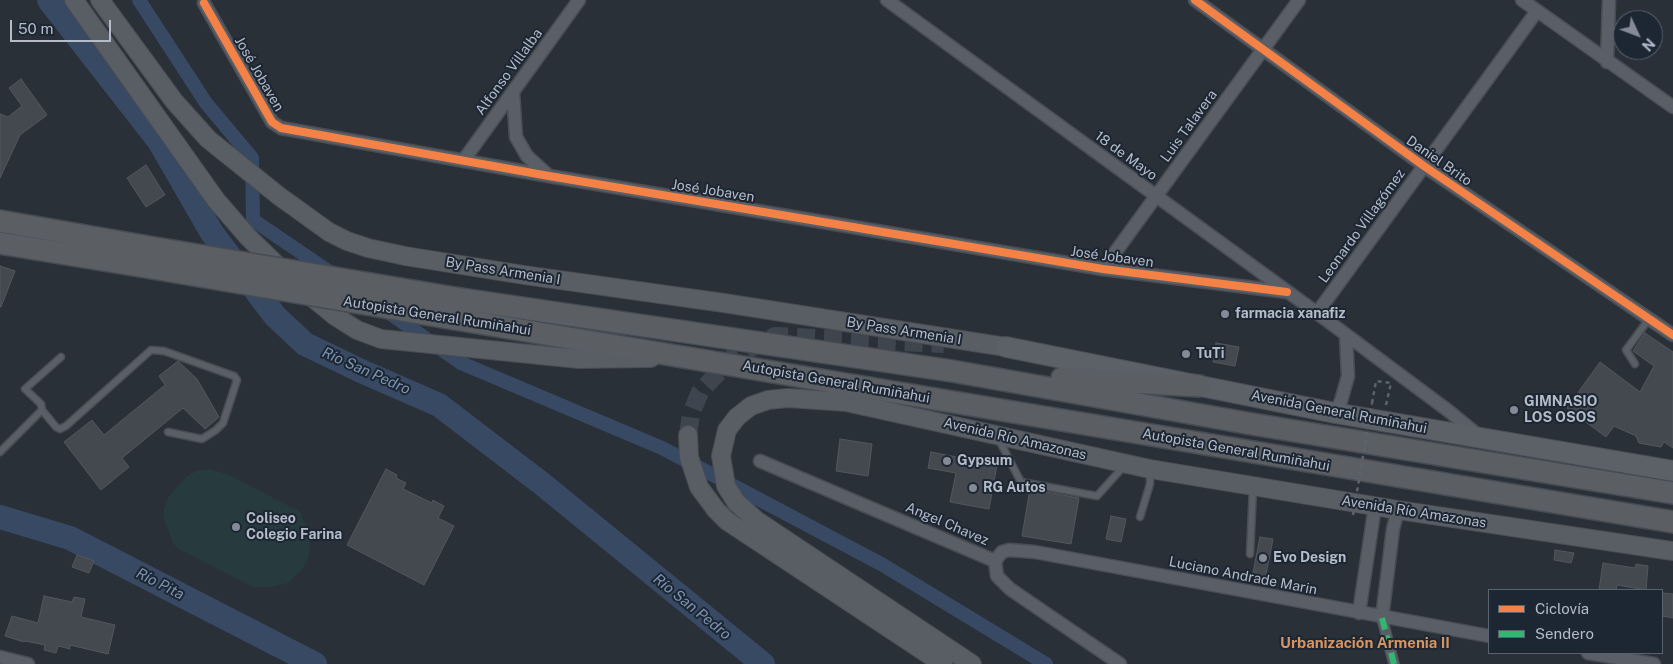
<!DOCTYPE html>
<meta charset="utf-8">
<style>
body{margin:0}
#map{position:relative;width:1673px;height:664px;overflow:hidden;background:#2a3038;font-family:"Public Sans",sans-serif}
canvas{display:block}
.legend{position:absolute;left:1488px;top:589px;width:175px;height:65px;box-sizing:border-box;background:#1d2633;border:1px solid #59626f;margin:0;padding:6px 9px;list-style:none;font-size:15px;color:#b4bcc9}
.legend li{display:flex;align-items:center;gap:10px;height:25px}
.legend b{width:25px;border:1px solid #59626f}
.north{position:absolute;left:1613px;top:10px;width:50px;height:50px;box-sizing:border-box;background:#1d2633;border:1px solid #59626f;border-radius:50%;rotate:133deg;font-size:14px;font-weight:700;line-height:20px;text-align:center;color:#b4bcc9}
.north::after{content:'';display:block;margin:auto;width:18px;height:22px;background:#848b96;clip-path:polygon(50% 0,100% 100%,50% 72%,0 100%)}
.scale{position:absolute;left:10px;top:20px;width:101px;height:22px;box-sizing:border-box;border:2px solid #b4bcc9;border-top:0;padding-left:6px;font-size:15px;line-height:18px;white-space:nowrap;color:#b4bcc9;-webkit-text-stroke:4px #1d2633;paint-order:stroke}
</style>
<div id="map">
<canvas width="1673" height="664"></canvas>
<ul class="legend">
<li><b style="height:6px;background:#f48246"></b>Ciclovía</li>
<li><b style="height:6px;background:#33b770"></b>Sendero</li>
</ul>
<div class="north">N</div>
<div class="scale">50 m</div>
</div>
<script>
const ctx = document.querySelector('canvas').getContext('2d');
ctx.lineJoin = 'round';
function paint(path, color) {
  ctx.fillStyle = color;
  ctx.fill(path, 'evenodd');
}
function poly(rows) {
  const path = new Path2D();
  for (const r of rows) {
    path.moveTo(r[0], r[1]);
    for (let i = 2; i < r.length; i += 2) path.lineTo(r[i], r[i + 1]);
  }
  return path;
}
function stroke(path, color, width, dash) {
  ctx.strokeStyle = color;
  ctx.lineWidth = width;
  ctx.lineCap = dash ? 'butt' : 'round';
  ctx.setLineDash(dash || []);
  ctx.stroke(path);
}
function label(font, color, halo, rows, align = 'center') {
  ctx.font = font + ' "Public Sans",sans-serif';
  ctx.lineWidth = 4;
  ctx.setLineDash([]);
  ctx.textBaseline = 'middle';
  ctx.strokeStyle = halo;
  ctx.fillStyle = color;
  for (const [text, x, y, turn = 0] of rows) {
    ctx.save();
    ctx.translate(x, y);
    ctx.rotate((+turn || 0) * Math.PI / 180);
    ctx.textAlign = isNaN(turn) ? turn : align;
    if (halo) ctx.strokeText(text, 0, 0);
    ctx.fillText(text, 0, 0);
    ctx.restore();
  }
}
const green = poly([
 [210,469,229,475,297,510,301,514,310,538,309,556,302,570,288,583,270,587,253,587,179,549,173,543,164,519,164,509,169,496,186,477,196,471]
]);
const canal = poly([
 [139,0,206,103,252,158,253,220,334,275],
 [385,310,461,363,662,448,883,565,1046,664]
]);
const river = poly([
 [49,0,159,141,212,233,275,316,305,344,361,371,439,405,541,483,763,664],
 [0,517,70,538,315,664]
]);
const building = poly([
 [21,79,47,115,20,135,0,178,0,114,8,117,22,106,9,88,21,79],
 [146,165,165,195,146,207,127,178,146,165],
 [0,266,15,271,1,307,0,307,0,266],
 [1645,333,1673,352,1673,448,1664,442,1661,447,1639,443,1636,436,1614,426,1606,437,1567,408,1600,362,1640,392,1654,366,1633,351,1645,333],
 [1216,343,1239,347,1235,366,1213,362,1216,343],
 [178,361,197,379,219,417,205,429,183,408,122,458,129,467,101,490,64,442,92,420,104,435,165,385,159,376,178,361],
 [840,439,872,444,868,476,836,471,840,439],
 [931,452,997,465,989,509,950,502,956,473,928,468,931,452],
 [386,469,397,475,396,478,406,483,403,489,432,503,433,500,444,506,438,518,454,526,424,585,347,545,386,469],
 [1030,489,1079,498,1071,544,1022,536,1030,489],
 [1111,516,1126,519,1121,542,1106,539,1111,516],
 [1260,537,1273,539,1265,580,1252,578,1260,537],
 [1555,550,1574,553,1571,563,1554,560,1555,550],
 [77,555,94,561,89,573,72,567,77,555],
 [1603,563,1635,568,1636,564,1648,566,1646,590,1617,585,1616,590,1599,590,1603,563],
 [1662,593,1673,594,1673,618,1662,616,1662,593],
 [44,596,72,602,74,597,85,599,81,617,115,625,108,654,70,645,70,649,58,646,56,653,44,650,45,645,25,641,24,642,5,636,12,616,38,623,44,596]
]);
const secondaryTunnel = poly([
 [688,435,691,414,700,392,733,357,775,336,944,344]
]);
const path = poly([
 [1372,403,1376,381,1391,383,1386,405]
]);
const service = poly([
 [1635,364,1626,350,1649,319],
 [42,410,56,427,60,429,66,426,151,350,164,351,234,376,237,380,223,423,216,430,202,439,168,432],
 [998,438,1021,482,1097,496,1124,466],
 [0,452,42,410,41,404,25,389,61,357],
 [1140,517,1150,484,1150,470],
 [1250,554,1253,488]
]);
const pedestrian = poly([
 [1382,618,1394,664]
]);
const minor = poly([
 [887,0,1317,313,1450,412,1479,436],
 [1195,0,1424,166,1673,335],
 [1522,0,1673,107],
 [204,3,272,122,281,128,549,176,1103,269,1287,292],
 [1607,62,1609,0],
 [513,92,516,137,527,156,549,176],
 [463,161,579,0],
 [1103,269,1299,0],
 [1317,313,1537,11],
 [1335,413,1341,401,1348,376,1346,336],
 [760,461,995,561],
 [995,561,1002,552,1009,550,1035,552,1489,636],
 [995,561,997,576,1010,589,1120,664],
 [1359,613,1375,506],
 [1382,618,1393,529,1398,510],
 [1588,653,1654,664],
 [0,657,28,664]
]);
const secondary = poly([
 [74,0,216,200,248,237,284,272],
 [100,0,174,101,208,139,279,196,329,232,347,241,368,248,405,256,524,275,724,303,1006,347],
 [307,293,335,316,357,330,381,339,579,359,651,358],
 [688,435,689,457,699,487,716,510,727,521,943,664],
 [972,664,756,520,736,502,726,486,721,456,727,430,737,417,751,406,768,400,788,398,846,402,1150,469,1398,510,1673,551]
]);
const primary = poly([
 [1006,347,1335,413,1673,471]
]);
const trunk = poly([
 [0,221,143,246],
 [0,243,140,266],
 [461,299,952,371,1252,424,1673,493],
 [455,319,1673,522],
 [1062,378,1199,386]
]);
const pathBridge = poly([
 [1353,515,1372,403]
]);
const trunkBridge = poly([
 [143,246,461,299],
 [140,266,455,319]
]);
const quiet = poly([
 [1382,618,1394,664]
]);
const cycleway = poly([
 [1195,0,1424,166,1673,335],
 [204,3,272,122,281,128,549,176,1103,269,1287,292]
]);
const markers = [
 [1225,314,5,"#848b96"],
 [1186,354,5,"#848b96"],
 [1514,410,5,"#848b96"],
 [947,461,5,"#848b96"],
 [973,488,5,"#848b96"],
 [236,527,5,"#848b96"],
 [1263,558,5,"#848b96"]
];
const streetNames = [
 ["Alfonso Villalba",509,72,-54],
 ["José Jobaven",259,74,60],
 ["Luis Talavera",1189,126,-54],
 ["18 de Mayo",1126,156,36],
 ["Daniel Brito",1439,161,35],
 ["José Jobaven",713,191,9],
 ["Leonardo Villagómez",1362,226,-54],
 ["José Jobaven",1112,257,8],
 ["By Pass Armenia I",503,271,9],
 ["Autopista General Rumiñahui",437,316,9],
 ["By Pass Armenia I",904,331,9],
 ["Autopista General Rumiñahui",836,382,10],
 ["Avenida General Rumiñahui",1339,412,11],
 ["Avenida Río Amazonas",1015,439,13],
 ["Autopista General Rumiñahui",1236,450,10],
 ["Avenida Río Amazonas",1414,512,9],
 ["Angel Chavez",947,524,23],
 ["Luciano Andrade Marin",1243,576,11]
];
const poiNames = [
 ["farmacia xanafiz",1235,314],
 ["TuTi",1196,354],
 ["GIMNASIO",1524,402],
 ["LOS OSOS",1524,418],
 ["Gypsum",957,461],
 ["RG Autos",983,488],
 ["Coliseo",246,519],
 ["Colegio Farina",246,535],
 ["Evo Design",1273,558]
];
const waterNames = [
 ["Río San Pedro",366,371,24],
 ["Río Pita",160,584,27],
 ["Río San Pedro",692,607,39]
];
const neighbourhoodNames = [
 ["Urbanización Armenia II",1365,643]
];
paint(green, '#273a3e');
stroke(canal, '#384963', 14);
stroke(river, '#384963', 24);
paint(building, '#444950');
stroke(building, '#52575f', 1);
stroke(secondaryTunnel, '#3f454e', 18, [18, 9]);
stroke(service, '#484c53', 9);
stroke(pedestrian, '#484c53', 12);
stroke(minor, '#484c53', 15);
stroke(secondary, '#484c53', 20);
stroke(primary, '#484c55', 22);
stroke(trunk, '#474c53', 24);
stroke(path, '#5d636a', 2.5, [4, 4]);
stroke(service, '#5a5e66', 6);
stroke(pedestrian, '#5a5e66', 10);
stroke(minor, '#5a5e66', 12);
stroke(secondary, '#595d64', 18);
stroke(primary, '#5c6168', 20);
stroke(trunk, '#5b5f64', 21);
stroke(trunkBridge, '#474c53', 24, []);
stroke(pathBridge, '#5d636a', 2.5, [4, 4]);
stroke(trunkBridge, '#5b5f64', 21);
stroke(quiet, '#33b770', 6, [12, 6]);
stroke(cycleway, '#f48246', 8);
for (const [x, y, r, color] of markers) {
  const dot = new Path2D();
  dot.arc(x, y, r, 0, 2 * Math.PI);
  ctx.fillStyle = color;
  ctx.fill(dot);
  stroke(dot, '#1d2633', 2);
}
label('14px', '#b4bcc9', '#1d2633', streetNames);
label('bold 14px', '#b4bcc9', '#1d2633', poiNames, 'left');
label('italic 15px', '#7c92b1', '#1d2633', waterNames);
label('bold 15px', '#d59563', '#1d2633', neighbourhoodNames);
</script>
